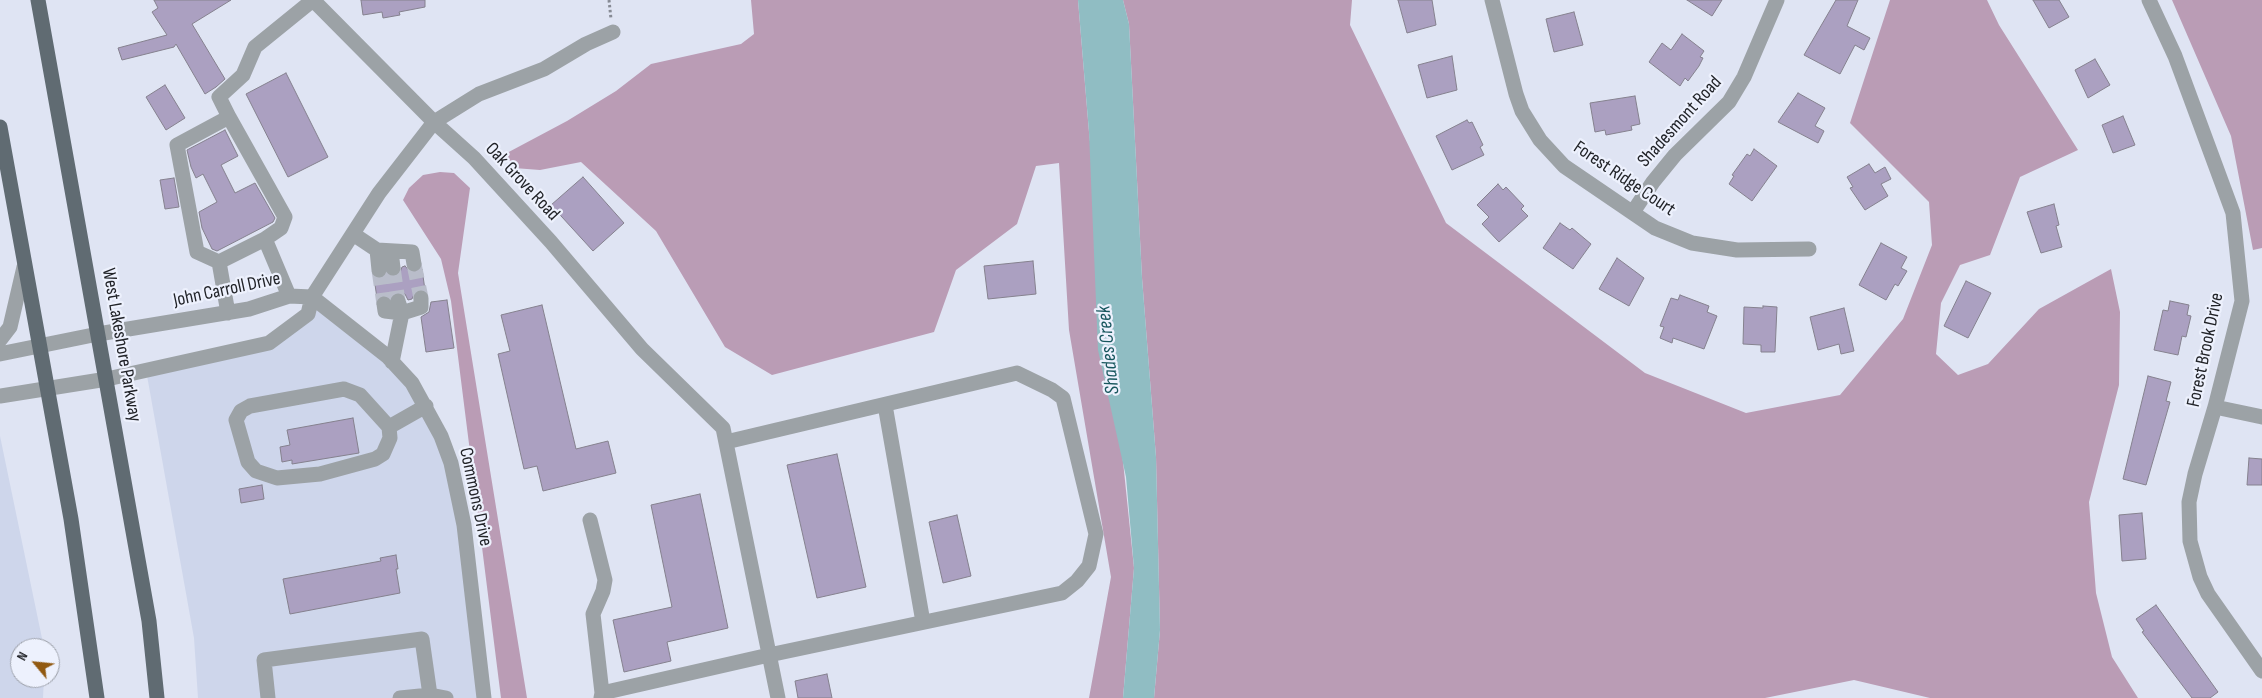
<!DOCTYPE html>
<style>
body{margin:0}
#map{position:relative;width:2262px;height:698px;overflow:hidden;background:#dfe4f3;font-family:"Sofia Sans Condensed",sans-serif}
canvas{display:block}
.north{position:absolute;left:10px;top:638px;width:50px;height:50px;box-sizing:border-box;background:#edf1fd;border:1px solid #9b9fa8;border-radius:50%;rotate:298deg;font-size:14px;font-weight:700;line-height:20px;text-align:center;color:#212328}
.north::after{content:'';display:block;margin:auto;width:18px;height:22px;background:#915911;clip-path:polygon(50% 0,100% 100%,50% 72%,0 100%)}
</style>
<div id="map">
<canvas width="2262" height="698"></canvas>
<div class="north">N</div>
</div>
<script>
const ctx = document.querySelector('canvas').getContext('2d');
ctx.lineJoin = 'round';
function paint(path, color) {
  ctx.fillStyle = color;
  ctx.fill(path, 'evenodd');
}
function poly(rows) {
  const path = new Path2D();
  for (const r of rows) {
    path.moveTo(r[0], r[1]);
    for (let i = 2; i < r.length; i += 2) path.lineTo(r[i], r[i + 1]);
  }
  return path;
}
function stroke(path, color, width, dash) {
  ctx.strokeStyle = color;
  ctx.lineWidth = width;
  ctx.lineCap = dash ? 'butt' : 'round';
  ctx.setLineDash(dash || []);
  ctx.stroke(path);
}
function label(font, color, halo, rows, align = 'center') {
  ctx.font = font + ' "Sofia Sans Condensed",sans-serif';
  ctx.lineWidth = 4.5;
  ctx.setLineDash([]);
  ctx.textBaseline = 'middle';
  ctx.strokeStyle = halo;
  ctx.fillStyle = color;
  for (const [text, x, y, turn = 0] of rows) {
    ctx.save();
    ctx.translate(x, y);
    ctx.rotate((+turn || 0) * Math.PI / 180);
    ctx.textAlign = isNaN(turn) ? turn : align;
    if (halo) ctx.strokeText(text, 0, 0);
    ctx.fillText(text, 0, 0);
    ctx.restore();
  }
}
const built = poly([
 [312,297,412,383,451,463,484,698,198,698,194,638,146,370,269,343,308,314],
 [0,436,44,648,20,648,20,678,44,678,43,698,0,698]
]);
const forest = poly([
 [751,0,1078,0,1089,132,1134,568,1123,698,1089,698,1111,577,1069,330,1059,163,1036,166,1017,224,956,270,934,332,772,375,725,347,656,231,581,162,540,170,514,168,505,154,567,121,616,91,651,64,741,44,754,34],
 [1123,0,1352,0,1350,25,1446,223,1645,373,1746,413,1840,395,1903,319,1932,245,1929,202,1850,123,1890,0,1987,0,1999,25,2078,150,2020,177,1990,255,1960,265,1941,303,1936,354,1958,375,1988,364,2039,309,2111,269,2120,312,2119,385,2089,502,2096,593,2112,657,2138,698,1930,698,1854,680,1765,698,1154,698,1160,630,1156,457,1142,278,1129,24],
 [2172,0,2262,0,2262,248,2253,250,2231,136],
 [440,172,454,173,470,188,458,273,527,698,501,698,451,301,441,259,403,200,409,188,423,175]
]);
const water = poly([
 [1078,0,1123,0,1129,24,1142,278,1156,457,1160,630,1154,698,1123,698,1134,568,1126,477,1098,350,1089,132]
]);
const building = poly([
 [154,0,231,0,192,24,225,79,216,87,205,94,176,44,174,47,122,60,118,48,167,35,152,12,158,8,154,0],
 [361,0,425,0,425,7,399,12,400,15,383,18,382,12,363,15,361,0],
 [1398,0,1432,0,1436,25,1407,33,1398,0],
 [1687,0,1722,0,1712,16,1687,0],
 [1836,0,1858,0,1847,26,1870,38,1864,50,1855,45,1840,74,1804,55,1836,0],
 [2033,0,2059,0,2069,17,2049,28,2033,0],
 [1574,12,1583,45,1554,52,1546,19,1574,12],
 [1682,34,1704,51,1700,57,1703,58,1699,66,1688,81,1685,78,1680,86,1649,62,1662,43,1671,50,1682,34],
 [1452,56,1457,90,1427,98,1418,65,1452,56],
 [2095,59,2110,85,2088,98,2075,70,2095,59],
 [286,73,328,157,288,177,246,94,286,73],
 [165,85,185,118,166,130,146,97,165,85],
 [1798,93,1825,108,1815,126,1824,131,1818,143,1778,122,1798,93],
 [1635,96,1640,124,1631,126,1632,130,1606,135,1605,130,1595,132,1590,103,1635,96],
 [2123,116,2135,145,2113,153,2102,125,2123,116],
 [1467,120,1469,123,1472,122,1483,145,1480,147,1484,155,1452,170,1436,136,1467,120],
 [225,130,238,156,221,165,235,193,255,183,275,218,273,222,217,251,212,249,202,228,199,212,217,202,203,174,196,178,191,167,187,150,225,130],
 [1754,149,1777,166,1752,201,1729,184,1734,176,1732,175,1747,154,1750,156,1754,149],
 [1869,164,1875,173,1885,167,1891,179,1881,184,1888,196,1865,210,1850,188,1853,187,1847,177,1869,164],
 [583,177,624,223,593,251,551,205,583,177],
 [174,178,179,207,165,209,160,180,174,178],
 [1498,184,1503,190,1506,187,1524,206,1521,209,1528,216,1499,242,1482,224,1489,217,1477,205,1498,184],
 [2054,204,2059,225,2056,226,2062,247,2041,253,2027,212,2054,204],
 [1560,223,1570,230,1572,228,1591,244,1573,269,1543,248,1560,223],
 [1881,243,1907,257,1901,268,1907,271,1898,286,1895,284,1886,300,1859,285,1881,243],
 [1617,258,1644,278,1629,306,1599,289,1617,258],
 [1033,261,1036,294,988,299,984,266,1033,261],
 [405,266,411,273,416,273,422,269,425,290,416,290,412,299,408,300,405,294,399,292,395,292,390,297,383,295,377,298,374,278,380,279,387,275,395,277,399,275,402,267,405,266],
 [1966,281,1991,293,1968,338,1944,326,1966,281],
 [1680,295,1709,306,1707,312,1717,316,1704,349,1673,338,1672,343,1660,338,1664,327,1660,326,1671,298,1678,300,1680,295],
 [447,300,454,348,426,352,421,317,429,312,431,302,447,300],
 [2170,301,2189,305,2187,315,2191,316,2186,337,2182,336,2178,355,2154,350,2163,310,2168,311,2170,301],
 [542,305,576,449,608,441,616,473,543,491,537,466,524,469,498,354,510,351,501,315,542,305],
 [1763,306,1777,307,1775,352,1761,352,1761,345,1743,344,1744,307,1763,308,1763,306],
 [1844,308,1854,351,1841,354,1839,344,1818,350,1810,317,1844,308],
 [2148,376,2171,382,2166,401,2170,402,2146,485,2123,479,2148,376],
 [353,418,359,453,292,464,292,460,282,462,280,447,290,445,287,430,353,418],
 [837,454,866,587,817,598,787,465,837,454],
 [2249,458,2262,459,2262,485,2247,485,2249,458],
 [262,485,264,499,241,503,239,489,262,485],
 [700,494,728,628,667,642,671,661,624,672,613,620,672,607,651,505,700,494],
 [2142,513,2146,559,2122,561,2119,515,2142,513],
 [957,515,971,576,943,583,929,522,957,515],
 [396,555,398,569,396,569,400,593,290,614,283,579,381,561,380,558,396,555],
 [2156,605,2218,692,2210,698,2192,698,2142,632,2144,631,2136,619,2156,605],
 [827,674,832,698,798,698,795,681,827,674]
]);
const minorTunnel = poly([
 [414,264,421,298],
 [393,268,398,301],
 [379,270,384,304]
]);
const path = poly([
 [609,0,611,19]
]);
const minor = poly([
 [313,0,434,122,474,158,551,242,642,349,723,428,778,698],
 [1492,0,1516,94,1522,111,1540,140,1564,166,1655,228,1692,243,1737,250,1809,249],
 [2149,0,2175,56,2233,213,2242,301,2215,407,2195,474,2189,502,2190,541,2200,577,2208,594,2262,671],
 [229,117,285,217,281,228,265,239,289,296],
 [1633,212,1653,182,1675,155,1729,102,1744,77,1777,0],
 [353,234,377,250,379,270],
 [377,250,412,252,414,264],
 [391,251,393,268],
 [219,262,265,239],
 [312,297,387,356,412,383,441,436,451,463,464,525,484,698],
 [398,301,402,313,421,307,421,298],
 [384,304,385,311,402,313,392,362],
 [228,313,219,262,197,252,177,145,229,117,219,97,243,75,255,47,313,0],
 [0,340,10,327,24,267],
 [0,354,98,334,249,309,289,296,312,297],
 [344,389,360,395,389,427,390,438,383,454,375,459,320,474,277,478,256,471,248,462,236,420,241,411,250,406,344,389],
 [0,396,107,379,269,343,308,314,312,297,379,193,434,122,479,94,544,69,586,44,613,32],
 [885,405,923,622],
 [2215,407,2262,417],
 [389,427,426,406],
 [590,520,605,580,603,591,593,614,602,693],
 [268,698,264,660,422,639,430,695],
 [400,698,430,695,446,698],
 [601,698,602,693,769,655,1062,593,1077,581,1089,566,1096,534,1063,398,1052,390,1017,373,726,442]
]);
const major = poly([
 [38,0,149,621,157,698],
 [0,127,71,519,97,698]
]);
const streetNames = [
 ["Shadesmont Road",1680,122,-48],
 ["Forest Ridge Court",1624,179,34],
 ["Oak Grove Road",522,182,47],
 ["John Carroll Drive",227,290,-12],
 ["West Lakeshore Parkway",121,345,80],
 ["Forest Brook Drive",2206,350,-78],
 ["Commons Drive",475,497,78]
];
const waterNames = [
 ["Shades Creek",1109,350,-96]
];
paint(built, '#ced6eb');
paint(forest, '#ba9cb5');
paint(water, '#90bdc3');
paint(building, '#aba0c1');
stroke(building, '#85818e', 1);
stroke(minorTunnel, '#b9bdca', 15, [15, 8]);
stroke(path, '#868a94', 3, [2.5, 2.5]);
stroke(minor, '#9ca2a6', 15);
stroke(major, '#606b72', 15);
label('19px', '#212328', '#edf1fd', streetNames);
label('italic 20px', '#17565d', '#edf1fd', waterNames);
</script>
